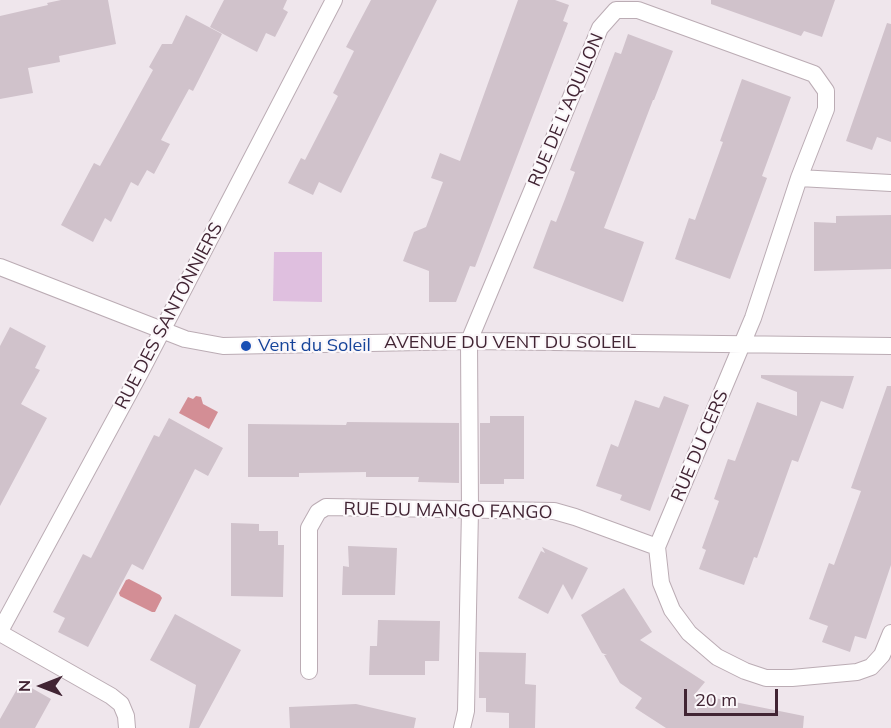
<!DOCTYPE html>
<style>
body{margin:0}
#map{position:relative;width:891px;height:728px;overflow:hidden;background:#efe6ec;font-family:Mulish,sans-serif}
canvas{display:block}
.north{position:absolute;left:12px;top:656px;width:60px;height:60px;-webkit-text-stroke:4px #fbf7fa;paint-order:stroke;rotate:270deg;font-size:16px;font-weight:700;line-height:24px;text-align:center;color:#412433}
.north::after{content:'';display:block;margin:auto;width:21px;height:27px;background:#412433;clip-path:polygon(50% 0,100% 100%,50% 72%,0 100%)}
.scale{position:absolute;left:684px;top:689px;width:94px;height:27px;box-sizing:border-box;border:3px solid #412433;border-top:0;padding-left:8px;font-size:18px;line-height:21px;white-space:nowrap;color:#412433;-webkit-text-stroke:4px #fbf7fa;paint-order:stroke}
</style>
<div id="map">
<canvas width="891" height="728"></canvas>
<div class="north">N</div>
<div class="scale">20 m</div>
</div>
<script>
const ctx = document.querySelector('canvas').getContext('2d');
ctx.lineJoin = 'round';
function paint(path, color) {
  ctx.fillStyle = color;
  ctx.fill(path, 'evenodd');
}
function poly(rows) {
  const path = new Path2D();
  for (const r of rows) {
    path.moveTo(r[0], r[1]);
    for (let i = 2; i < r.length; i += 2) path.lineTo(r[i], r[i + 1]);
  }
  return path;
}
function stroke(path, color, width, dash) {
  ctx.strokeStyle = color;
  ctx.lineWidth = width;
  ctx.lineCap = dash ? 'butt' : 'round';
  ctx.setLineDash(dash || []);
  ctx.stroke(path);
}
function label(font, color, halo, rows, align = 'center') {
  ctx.font = font + ' Mulish,sans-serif';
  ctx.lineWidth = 4.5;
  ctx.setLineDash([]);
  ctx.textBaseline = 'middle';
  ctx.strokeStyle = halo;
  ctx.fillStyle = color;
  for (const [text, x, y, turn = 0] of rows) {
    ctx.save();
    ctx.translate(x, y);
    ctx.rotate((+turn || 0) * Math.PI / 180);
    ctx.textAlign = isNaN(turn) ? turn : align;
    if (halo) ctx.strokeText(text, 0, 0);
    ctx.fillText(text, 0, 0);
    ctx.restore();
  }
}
const green = poly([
 [274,252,322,252,322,302,273,301]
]);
const water = poly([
 [196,396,201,397,203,404,218,412,209,429,179,413,188,397,193,399],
 [129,579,160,595,162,598,155,612,152,612,120,596,119,593,126,580]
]);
const building = poly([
 [61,0,108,0,116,44,59,56,60,62,28,68,33,93,0,99,0,16,48,5,47,3],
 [224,0,287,0,283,9,288,12,275,37,266,33,257,52,210,27],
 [371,0,437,0,341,193,319,182,313,195,288,183,301,158,305,160,338,96,333,93,354,51,346,47],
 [518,0,555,0,569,5,563,21,568,23,475,267,470,266,456,302,429,302,429,271,403,261,414,232,426,227,443,182,431,178,440,153,460,161],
 [711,0,835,0,822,37,804,31,801,36,711,4],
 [186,15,222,34,193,91,189,89,161,140,170,144,154,174,147,170,138,186,131,182,111,222,105,218,93,242,61,225,94,163,100,166,153,70,149,67,162,44,172,44],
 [887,23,891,24,891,142,877,137,872,150,846,141],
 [628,34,673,51,654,100,653,100,604,228,644,242,623,302,533,268,551,220,556,222,565,199,575,172,570,170,615,52,621,54],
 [742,79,791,97,762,176,767,178,730,279,675,259,689,218,695,220,723,142,720,141],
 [891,215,891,269,814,271,814,222,836,223,836,216],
 [10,327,46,346,35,368,40,370,21,404,47,418,0,506,0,346],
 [761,375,854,376,843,409,821,401,798,462,792,460,757,558,754,557,744,585,699,569,706,550,702,548,719,501,714,499,728,459,735,461,757,402,797,416,797,392,761,378],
 [887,386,891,386,891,565,866,639,855,636,850,652,822,642,828,626,809,619,829,563,834,565,861,491,851,488],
 [664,396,689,405,650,511,620,500,622,495,596,486,611,444,618,447,635,400,659,408],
 [490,416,524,416,524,479,504,479,504,484,480,484,480,423,490,423],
 [169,418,223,448,208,476,195,469,143,570,132,564,88,647,58,632,65,618,53,612,83,554,91,558,154,435,159,437],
 [347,422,459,423,459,483,418,482,419,477,366,477,366,472,299,473,299,477,248,477,248,424,346,425],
 [231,523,259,524,259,531,278,531,278,545,284,545,283,597,231,596],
 [348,546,397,548,395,595,342,595,343,566,349,567],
 [542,547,588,568,572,600,563,584,548,614,518,598,541,551,545,553],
 [624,588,652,632,640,640,705,682,695,694,804,716,803,728,666,728,635,708,642,698,620,683,604,655,607,655,602,653,581,615],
 [175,614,241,650,199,728,189,728,196,685,150,660],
 [378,620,440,621,439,661,425,661,425,675,369,675,370,646,377,646],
 [479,652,526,653,525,684,536,685,535,728,509,728,509,713,486,712,486,698,479,698],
 [21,682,51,699,35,728,0,728,0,719],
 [356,704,416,718,414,728,290,728,289,707]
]);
const minor = poly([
 [799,178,891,183],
 [0,267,185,339,223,346,469,341,891,346],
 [0,631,140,373,334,0],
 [0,633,111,696,121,704,126,716,127,728],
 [309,671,309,528,318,512,326,507,554,511,575,517,657,547,661,583,672,610,689,633,717,657,745,671,766,678,792,678,857,672,871,667,882,655,891,633],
 [462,728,466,711,470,510,469,341,600,28,616,10,638,10,814,74,826,91,826,109,799,178,753,318,657,547]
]);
const markers = [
 [246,346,6,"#1a4fb4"]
];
const streetNames = [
 ["RUE DE L'AQUILON",566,110,-67],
 ["RUE DES SANTONNIERS",169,316,-62],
 ["AVENUE DU VENT DU SOLEIL",510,343],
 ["RUE DU CERS",700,446,-67],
 ["RUE DU MANGO FANGO",448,511,1]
];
const transitNames = [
 ["Vent du Soleil",258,346]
];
paint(green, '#dfbfdf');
paint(water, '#d38e95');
paint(building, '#d0c2cb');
stroke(minor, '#bbacb4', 18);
stroke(minor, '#fff', 16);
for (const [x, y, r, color] of markers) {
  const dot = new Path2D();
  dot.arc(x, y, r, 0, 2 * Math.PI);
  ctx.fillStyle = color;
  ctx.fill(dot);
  stroke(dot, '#fbf7fa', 2);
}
label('18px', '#412433', '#fbf7fa', streetNames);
label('18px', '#164399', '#fbf7fa', transitNames, 'left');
</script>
